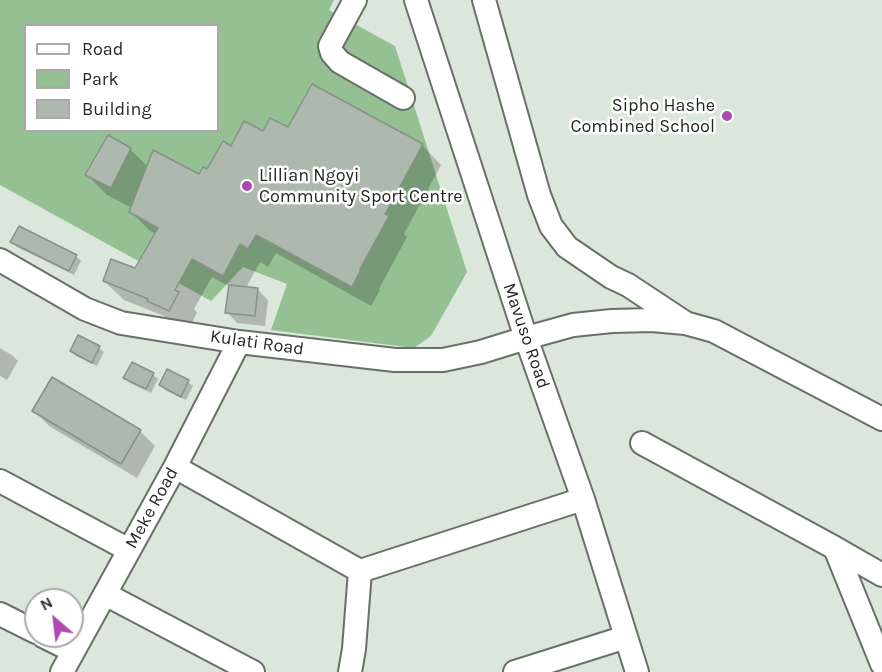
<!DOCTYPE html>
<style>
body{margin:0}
#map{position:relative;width:882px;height:672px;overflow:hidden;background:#dbe7da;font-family:Karla,sans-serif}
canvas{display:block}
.legend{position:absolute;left:24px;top:24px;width:195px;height:108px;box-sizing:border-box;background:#fff;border:2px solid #a8a9a8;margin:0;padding:8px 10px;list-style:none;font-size:18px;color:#252925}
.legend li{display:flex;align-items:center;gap:12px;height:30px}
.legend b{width:30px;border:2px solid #a8a9a8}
.north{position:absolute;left:24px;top:588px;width:60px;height:60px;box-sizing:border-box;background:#fff;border:2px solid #a8a9a8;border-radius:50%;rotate:332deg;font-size:16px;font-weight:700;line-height:24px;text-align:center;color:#252925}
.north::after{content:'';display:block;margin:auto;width:21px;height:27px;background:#aa4ab2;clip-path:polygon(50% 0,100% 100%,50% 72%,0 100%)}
</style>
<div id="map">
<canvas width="882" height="672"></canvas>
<ul class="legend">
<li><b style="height:8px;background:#fff"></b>Road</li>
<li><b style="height:16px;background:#95c094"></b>Park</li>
<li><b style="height:16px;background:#adb9ad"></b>Building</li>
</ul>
<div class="north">N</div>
</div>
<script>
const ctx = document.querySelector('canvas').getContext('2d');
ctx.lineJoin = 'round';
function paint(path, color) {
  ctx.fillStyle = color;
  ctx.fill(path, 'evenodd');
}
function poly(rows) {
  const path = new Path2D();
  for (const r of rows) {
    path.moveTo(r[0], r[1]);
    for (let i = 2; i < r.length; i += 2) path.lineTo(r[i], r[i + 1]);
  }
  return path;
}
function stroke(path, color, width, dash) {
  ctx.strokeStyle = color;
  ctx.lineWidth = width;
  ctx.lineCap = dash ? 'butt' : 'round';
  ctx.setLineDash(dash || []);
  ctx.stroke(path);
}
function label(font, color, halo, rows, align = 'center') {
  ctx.font = font + ' Karla,sans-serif';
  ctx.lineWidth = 5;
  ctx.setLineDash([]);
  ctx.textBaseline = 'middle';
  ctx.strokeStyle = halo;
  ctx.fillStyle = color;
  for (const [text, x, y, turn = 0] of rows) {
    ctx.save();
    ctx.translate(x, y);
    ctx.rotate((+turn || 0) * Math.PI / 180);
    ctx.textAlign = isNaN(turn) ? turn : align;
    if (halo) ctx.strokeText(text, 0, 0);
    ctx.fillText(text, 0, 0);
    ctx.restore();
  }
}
const green = poly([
 [0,0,334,0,329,10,395,46,467,272,431,336,414,348,271,330,287,284,243,267,211,301,0,185],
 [26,26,218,26,218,130,26,130]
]);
const shadow = poly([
 [289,129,422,145,441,165,404,234,407,237,379,289,380,290,371,306,276,253,268,267,260,262,246,288,257,289,268,300,265,326,237,323,227,312,230,287,212,277,194,309,197,312,189,329,168,320,164,316,124,300,104,281,136,270,156,234,150,231,131,212,132,208,107,195,87,175,130,149,148,167,199,176,208,171,231,148,264,133],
 [12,242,76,256,81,261,74,275,17,247],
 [0,348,13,356,18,361,7,380,0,376],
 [99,348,104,352,97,366,76,356,71,351],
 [168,371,188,382,193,386,186,400,165,390,160,385],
 [153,375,158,379,151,393,130,383,125,378],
 [34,410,140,431,155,446,137,478,49,426]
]);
const building = poly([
 [312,84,423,144,385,214,389,216,360,269,361,269,352,287,256,235,248,249,240,244,223,276,192,259,175,290,179,292,169,311,147,301,148,299,103,281,111,259,135,268,158,228,129,212,153,150,199,174,203,167,207,169,223,141,231,146,244,121,263,131,270,118,288,127,312,84],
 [108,135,131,148,111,188,85,175,108,135],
 [19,226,77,255,69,271,10,242,19,226],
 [229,285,258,288,255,316,225,313,229,285],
 [78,335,100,346,92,363,70,351,78,335],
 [132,362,154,373,146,389,123,378,132,362],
 [167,369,189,380,181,397,159,385,167,369],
 [52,377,141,430,121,464,32,411,52,377]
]);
const minor = poly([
 [355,0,330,46,332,53,340,62,403,98],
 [416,0,526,338,583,499,637,672],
 [484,0,539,195,551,226,567,247,611,277,628,285,684,322],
 [0,260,85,309,121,323,239,342,395,360,443,360,481,352,526,338,573,325,612,321,652,320,685,323,714,331,882,419],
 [642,443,835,548,882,575],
 [175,467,360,571,583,499],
 [0,481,129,550],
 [835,548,882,664],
 [105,594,253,672],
 [0,614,36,632],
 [43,636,73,651],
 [62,672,175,467,239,342],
 [350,672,354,649,360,571],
 [515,672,626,637]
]);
const markers = [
 [727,116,6,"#aa4ab2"],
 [247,186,6,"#aa4ab2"]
];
const poiNames = [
 ["Sipho Hashe",715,106],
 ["Combined School",715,127],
 ["Lillian Ngoyi",259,176,"left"],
 ["Community Sport Centre",259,197,"left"]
];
const streetNames = [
 ["Mavuso Road",526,336,71],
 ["Kulati Road",257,343,8],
 ["Meke Road",152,508,-61]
];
paint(green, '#95c094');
paint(shadow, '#0003');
paint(building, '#adb9ad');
stroke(building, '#879287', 1.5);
stroke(minor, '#677166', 26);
stroke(minor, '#fff', 22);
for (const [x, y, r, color] of markers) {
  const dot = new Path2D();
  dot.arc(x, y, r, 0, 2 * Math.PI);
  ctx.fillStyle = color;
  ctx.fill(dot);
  stroke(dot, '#fff', 2);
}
label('18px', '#252925', '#fff', poiNames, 'right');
label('18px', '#252925', '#fff', streetNames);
</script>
